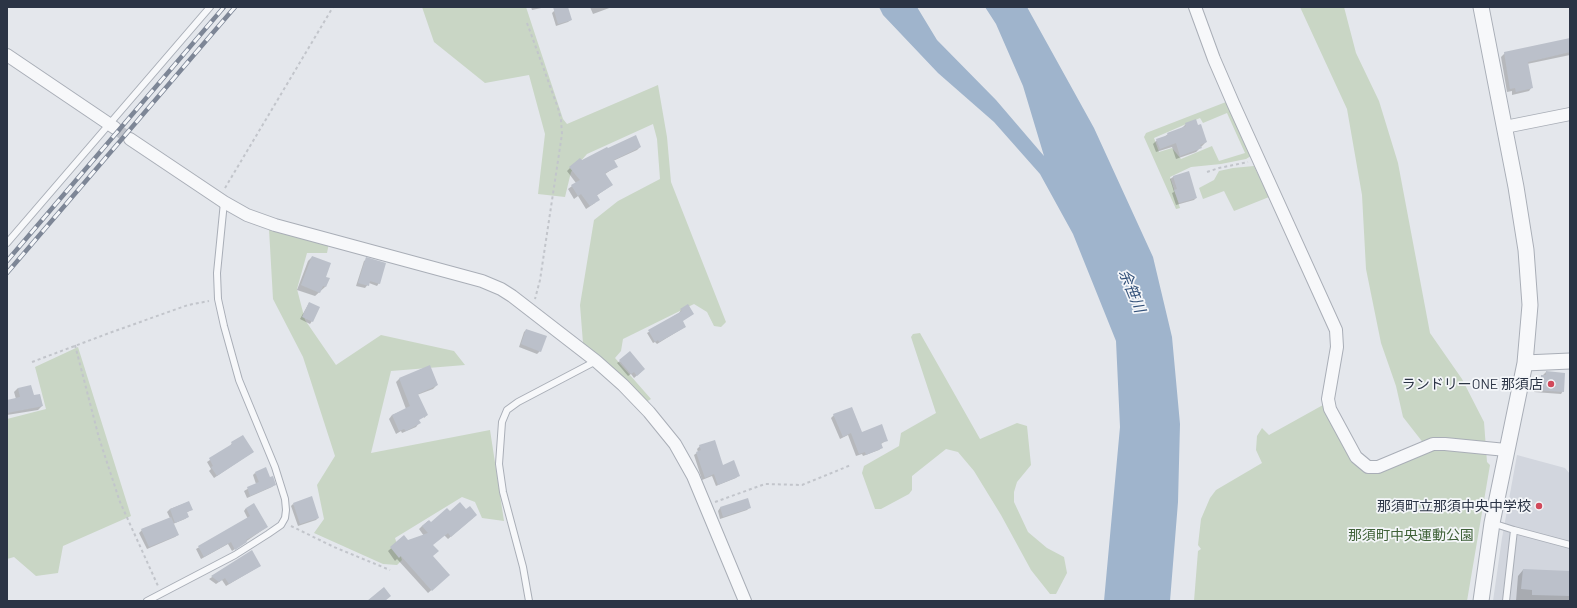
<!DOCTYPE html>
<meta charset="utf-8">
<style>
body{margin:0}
#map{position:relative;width:1577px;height:608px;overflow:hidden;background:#e4e7ec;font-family:Barlow,sans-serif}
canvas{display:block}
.frame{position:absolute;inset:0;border:8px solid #2b3445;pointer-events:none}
</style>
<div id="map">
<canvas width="1577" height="608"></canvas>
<div class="frame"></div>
</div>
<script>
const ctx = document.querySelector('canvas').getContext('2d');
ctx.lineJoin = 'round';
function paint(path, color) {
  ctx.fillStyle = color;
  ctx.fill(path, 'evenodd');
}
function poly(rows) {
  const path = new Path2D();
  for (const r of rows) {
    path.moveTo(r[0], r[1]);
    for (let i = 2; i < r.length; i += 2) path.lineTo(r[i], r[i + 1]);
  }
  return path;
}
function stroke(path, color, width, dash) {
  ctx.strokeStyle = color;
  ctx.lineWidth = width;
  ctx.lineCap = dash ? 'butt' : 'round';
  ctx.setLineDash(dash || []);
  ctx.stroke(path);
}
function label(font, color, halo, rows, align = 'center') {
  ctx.font = font + ' Barlow,"Noto Sans JP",sans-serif';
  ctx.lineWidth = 3.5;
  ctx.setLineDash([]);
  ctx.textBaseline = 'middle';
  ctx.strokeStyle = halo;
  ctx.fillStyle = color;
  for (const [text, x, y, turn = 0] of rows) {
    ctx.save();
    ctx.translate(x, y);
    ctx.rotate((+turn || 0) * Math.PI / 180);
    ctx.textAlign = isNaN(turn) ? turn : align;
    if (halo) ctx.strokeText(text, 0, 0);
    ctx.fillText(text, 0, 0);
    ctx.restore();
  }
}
const built = poly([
 [1517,455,1565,468,1570,474,1570,601,1493,601,1502,538]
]);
const green = poly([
 [422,7,526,7,563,119,567,124,658,85,667,137,671,182,726,322,721,327,714,326,707,312,694,304,623,339,621,351,615,358,651,399,646,402,583,343,580,305,594,220,618,201,660,179,657,139,653,124,587,154,571,172,565,197,538,194,545,134,529,75,485,83,434,42],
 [1300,7,1344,7,1356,53,1379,101,1398,163,1430,333,1462,379,1484,422,1487,462,1490,465,1467,601,1194,601,1198,551,1201,549,1198,545,1201,519,1210,498,1216,490,1262,463,1256,450,1257,436,1262,428,1269,435,1323,405,1327,408,1367,470,1428,449,1403,417,1396,386,1381,343,1366,269,1362,195,1347,109],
 [1226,102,1251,156,1246,159,1221,164,1191,167,1170,177,1180,208,1176,209,1144,137,1146,133],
 [1227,113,1245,153,1219,161,1212,146,1181,159,1172,148,1159,152,1154,138,1200,118,1203,123],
 [1254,166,1269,197,1234,211,1224,191,1203,199,1199,188,1214,180,1219,171,1233,168],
 [269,229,329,243,327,253,307,253,297,289,305,320,336,365,381,335,454,351,465,365,391,371,371,453,490,430,504,521,482,518,475,502,462,497,395,538,402,560,397,565,383,564,314,533,324,519,317,485,335,456,303,357,273,299],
 [920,333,980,439,1017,423,1027,426,1031,465,1017,482,1014,492,1014,502,1028,532,1047,548,1064,557,1067,573,1056,594,1050,594,1031,570,1001,515,974,471,958,452,946,449,912,476,912,490,909,494,881,509,875,509,862,473,864,466,899,446,901,433,936,413,911,337,913,334],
 [78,347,131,516,63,546,58,573,36,576,14,557,7,559,7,419,46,409,35,367]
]);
const water = poly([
 [879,7,917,7,937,40,996,100,1044,156,1023,86,996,24,985,7,1027,7,1094,128,1153,257,1172,337,1180,424,1178,502,1170,601,1104,601,1120,427,1116,341,1073,234,1040,174,994,122,938,73,883,15]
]);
const shadow = poly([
 [531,7,546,7,532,10],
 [567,7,571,20,568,22,556,26,552,13,555,10],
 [590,7,612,7,593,14],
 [1570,39,1570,55,1527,64,1532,87,1529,91,1512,95,1512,91,1507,92,1501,57,1505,53],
 [1186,124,1206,142,1196,152,1176,159,1172,147,1156,152,1153,144,1157,140,1163,138,1168,134,1182,128],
 [640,147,637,150,613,161,616,167,605,174,612,185,596,196,595,203,586,209,578,196,574,199,568,189,576,183,567,171,570,168,582,161],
 [1188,172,1196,198,1194,200,1176,205,1172,193,1174,192,1170,179,1173,177],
 [312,257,324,277,325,287,315,296,297,290,308,261],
 [367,259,379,283,377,286,369,283,365,288,356,286,364,261],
 [309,303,312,321,310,324,300,319],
 [681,310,693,313,682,321,685,327,657,344,655,342,653,343,647,333,679,313],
 [1570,313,1570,331,1569,331,1569,314],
 [526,330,540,351,537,354,519,347,524,332],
 [620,361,641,372,634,378,631,374,628,376,617,363],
 [429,367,437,385,433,389,417,395,427,415,424,418,424,416,414,421,419,423,416,427,402,433,401,431,396,434,389,419,392,415,406,409,396,382,399,379],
 [1546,372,1563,391,1561,394,1534,392,1535,383],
 [18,388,33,396,42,406,38,410,7,415,7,401,16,399,14,392],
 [834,415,862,433,887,440,881,444,882,447,879,450,863,456,862,454,856,456,848,435,840,439,831,418],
 [232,443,253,452,214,478,209,471,211,469,207,462,230,446],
 [700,446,722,466,739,475,736,478,716,486,712,476,702,480,694,455,698,452,697,449],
 [255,473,270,479,275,484,272,487,247,498,244,491,256,484,253,475],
 [748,500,750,507,747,510,720,519,718,511,720,508],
 [188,502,191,510,186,513,188,517,185,519,173,524,178,535,175,537,147,549,139,533,142,530,170,518,167,512,170,509],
 [293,504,318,518,316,520,298,526,291,506],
 [246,508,267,527,232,551,228,544,201,559,196,549,248,519,244,511],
 [450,512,473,518,448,539,444,535,432,545,432,556,449,575,428,593,397,559,395,561,388,551,404,537,408,541,424,536,419,529,422,526,428,521,430,524],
 [237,561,260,566,226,586,222,580,216,584,209,579],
 [1523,570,1570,572,1570,601,1516,601,1518,576]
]);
const building = poly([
 [553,7,568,7,572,20,558,24],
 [1570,38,1570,52,1528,62,1533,88,1516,92,1515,88,1510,89,1504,52],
 [1196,119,1198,125,1201,124,1207,142,1200,145,1202,148,1180,156,1176,143,1160,149,1156,139,1168,135,1167,133,1186,126,1185,123],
 [636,135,641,147,614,160,618,167,605,173,613,185,597,195,600,200,590,206,581,194,578,196,571,185,580,180,569,167,580,158,582,160,607,147,608,148],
 [1189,171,1197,198,1179,203,1174,190,1177,189,1173,176],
 [312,256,331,263,326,277,330,278,326,287,323,286,320,293,301,285],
 [366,257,386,263,380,284,370,281,369,286,358,283],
 [309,302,320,307,313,322,302,317],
 [688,304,694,314,683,321,686,327,659,342,658,340,655,342,648,330,682,311,680,309],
 [526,329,547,336,541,352,521,344],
 [630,351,645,369,637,376,634,372,631,374,619,360],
 [430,365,438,385,418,394,428,415,419,420,421,423,406,431,404,429,399,431,392,415,410,406,399,378],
 [1546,371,1565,373,1564,392,1536,390,1537,379,1541,379,1541,375,1546,375],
 [31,385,34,395,40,394,43,406,7,413,7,400,20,397,18,388],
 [852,407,862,432,882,424,888,441,881,443,883,448,866,455,865,452,859,454,851,433,843,437,833,414],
 [243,435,254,452,217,476,211,467,213,466,209,458,232,444,231,442],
 [715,440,723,465,734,460,740,476,718,485,714,474,705,478,696,452,701,450,699,445],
 [266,467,270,477,273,476,276,485,250,496,247,487,259,482,255,472],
 [312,496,319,518,300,524,293,503],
 [748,498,751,508,723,517,720,507],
 [189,501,193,510,187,512,189,517,175,523,170,509],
 [460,502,466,509,470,506,477,515,451,537,448,533,433,545,439,551,433,556,450,575,432,591,401,556,399,558,390,547,404,535,408,540,428,533,422,526,429,520,431,522,447,508,450,511],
 [254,503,268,527,246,540,247,542,235,550,231,542,204,557,198,546,250,516,246,508],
 [171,517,179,535,149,547,141,529],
 [252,550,261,566,229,584,225,578,219,582,211,576],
 [1523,569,1570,571,1570,596,1532,595,1532,590,1521,589],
 [384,587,391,596,385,601,367,601]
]);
const minorTunnel = poly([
 [115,128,130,139]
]);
const path = poly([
 [527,23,558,108,561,120,562,134,540,280,535,299],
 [1207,172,1219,168,1248,162],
 [225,188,333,7],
 [75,345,99,438,120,502,158,586],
 [32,362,112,332,188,305,209,301],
 [715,502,765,484,802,485,851,465],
 [291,526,334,547,390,570]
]);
const service = poly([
 [7,243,210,7],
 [1492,523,1514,530,1506,601],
 [1514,530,1570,545],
 [147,601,235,555,268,534,281,525,285,518,286,510,285,499,275,467,239,380,224,326,218,299,217,273,224,202],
 [529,601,523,567,503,492,499,464,502,422,507,410,518,402,596,361]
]);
const minor = poly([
 [1195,7,1214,59,1233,103,1336,330,1337,347,1328,399,1330,409,1356,457,1368,467,1378,467,1433,444,1445,444,1506,450],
 [7,55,115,128],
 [1505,127,1570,114],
 [130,139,224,202,247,215,275,225,482,281,501,289,512,296,596,361,623,385,649,412,675,444,693,476,745,601]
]);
const tertiary = poly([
 [1525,363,1570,361],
 [1481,601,1492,523,1525,363,1530,305,1526,250,1516,187,1481,7]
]);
const rail = poly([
 [7,261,224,7],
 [7,273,235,7]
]);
const markers = [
 [1551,384,4,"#d1495b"],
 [1539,506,4,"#d1495b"]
];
const poiNames = [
 ["ランドリーONE 那須店",1543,384],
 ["那須町立那須中央中学校",1531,506]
];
const parkNames = [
 ["那須町中央運動公園",1411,535]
];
const waterNames = [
 ["余笹川",1132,291,68]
];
paint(built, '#d2d6de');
paint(green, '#c9d6c5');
paint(water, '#9fb4cc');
paint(shadow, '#0003');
paint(building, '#bbc0ca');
stroke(minorTunnel, '#bfc3cb', 12, [12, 6]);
stroke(service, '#a9aeb7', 8);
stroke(minor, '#a9aeb7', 14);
stroke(tertiary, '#a9aeb7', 17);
stroke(path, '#c2c5cb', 2, [3, 3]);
stroke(service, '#f7f8fa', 6);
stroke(minor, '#f7f8fa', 12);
stroke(tertiary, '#f7f8fa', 15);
stroke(rail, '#7d8696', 4.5);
stroke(rail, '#f4f6f9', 3, [9]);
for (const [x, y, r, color] of markers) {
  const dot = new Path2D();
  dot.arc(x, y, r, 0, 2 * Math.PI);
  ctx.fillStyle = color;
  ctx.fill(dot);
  stroke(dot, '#f4f6f9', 1.5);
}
label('14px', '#2b3445', '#f4f6f9', poiNames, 'right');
label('14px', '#3f6138', '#f4f6f9', parkNames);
label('italic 15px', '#34527a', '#f4f6f9', waterNames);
</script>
